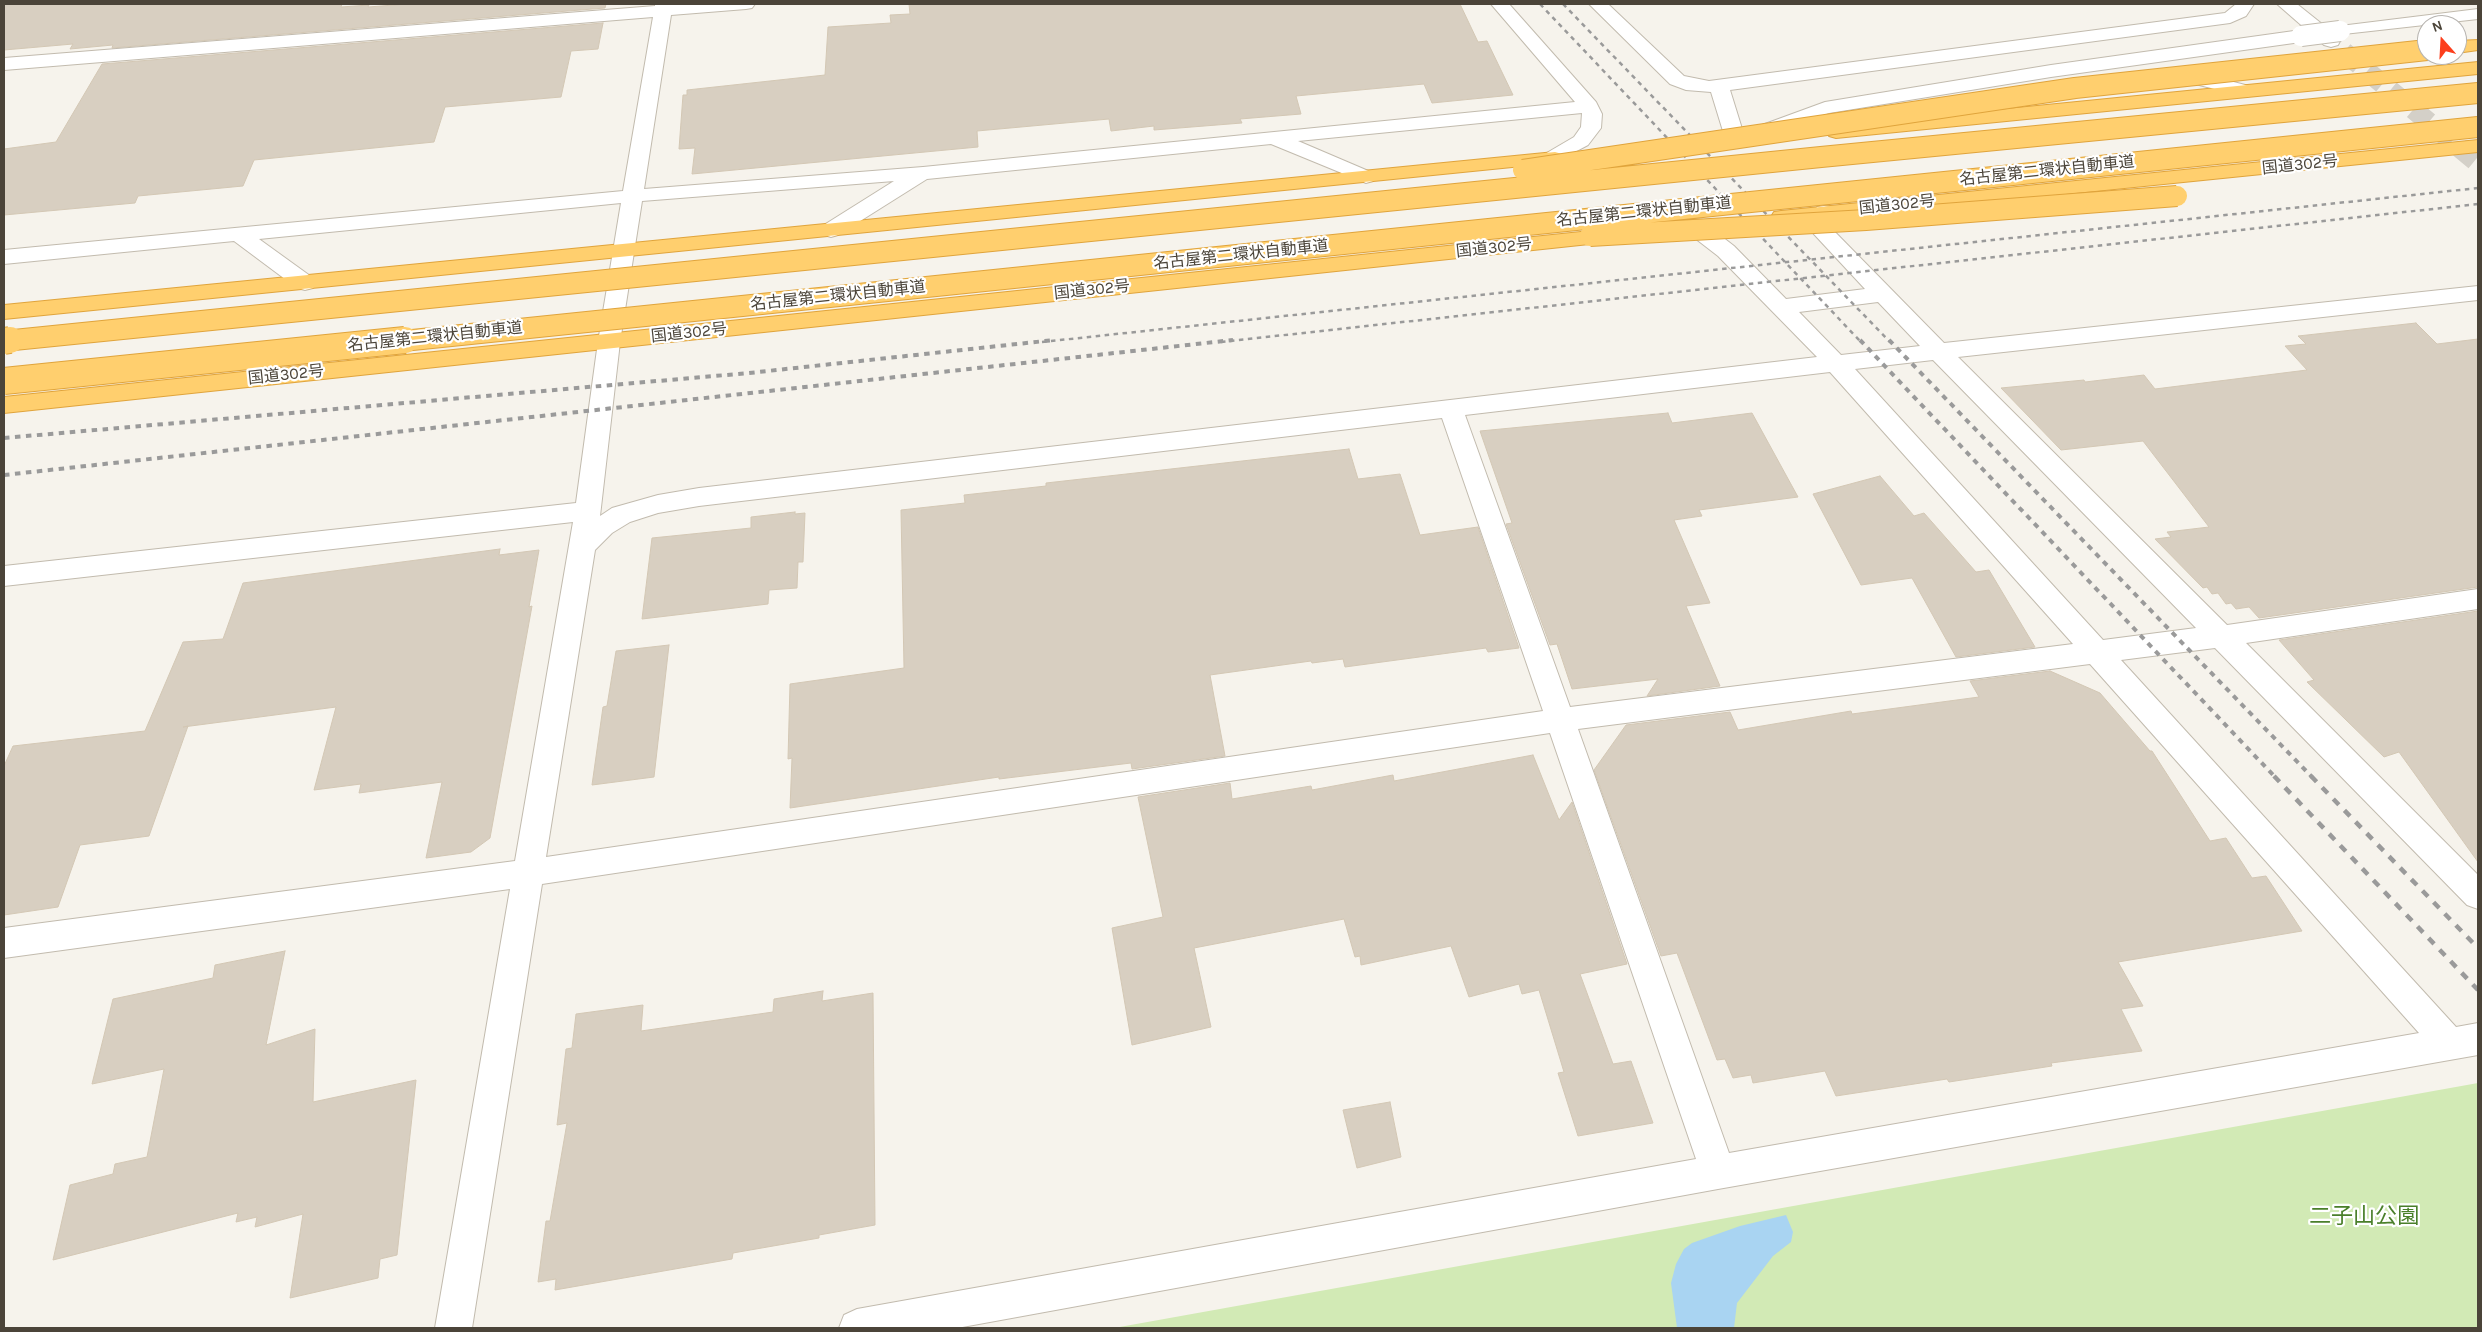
<!DOCTYPE html>
<meta charset="utf-8">
<style>
body{margin:0}
#map{position:relative;width:2482px;height:1332px;overflow:hidden;background:#f6f3ec;font-family:Karla,sans-serif}
canvas{display:block}
.frame{position:absolute;inset:0;border:5px solid #4b4439;pointer-events:none}
.north{position:absolute;left:2417px;top:15px;width:50px;height:50px;box-sizing:border-box;background:#fff;border:1px solid #b7b4b0;border-radius:50%;rotate:341deg;font-size:14px;font-weight:700;line-height:20px;text-align:center;color:#4b4439}
.north::after{content:'';display:block;margin:auto;width:18px;height:22px;background:#fc3f1d;clip-path:polygon(50% 0,100% 100%,50% 72%,0 100%)}
</style>
<div id="map">
<canvas width="2482" height="1332"></canvas>
<div class="frame"></div>
<div class="north">N</div>
</div>
<script>
const ctx = document.querySelector('canvas').getContext('2d');
ctx.lineJoin = 'round';
function paint(path, color) {
  ctx.fillStyle = color;
  ctx.fill(path, 'evenodd');
}
function poly(rows) {
  const path = new Path2D();
  for (const r of rows) {
    path.moveTo(r[0], r[1]);
    for (let i = 2; i < r.length; i += 2) path.lineTo(r[i], r[i + 1]);
  }
  return path;
}
function stroke(path, color, width, dash) {
  ctx.strokeStyle = color;
  ctx.lineWidth = width;
  ctx.lineCap = dash ? 'butt' : 'round';
  ctx.setLineDash(dash || []);
  ctx.stroke(path);
}
function label(font, color, halo, rows, align = 'center') {
  ctx.font = font + ' Karla,"Noto Sans JP",sans-serif';
  ctx.lineWidth = 4.5;
  ctx.setLineDash([]);
  ctx.textBaseline = 'middle';
  ctx.strokeStyle = halo;
  ctx.fillStyle = color;
  for (const [text, x, y, turn = 0] of rows) {
    ctx.save();
    ctx.translate(x, y);
    ctx.rotate((+turn || 0) * Math.PI / 180);
    ctx.textAlign = isNaN(turn) ? turn : align;
    if (halo) ctx.strokeText(text, 0, 0);
    ctx.fillText(text, 0, 0);
    ctx.restore();
  }
}
const green = poly([
 [2478,1083,2478,1328,1114,1328]
]);
const water = poly([
 [1786,1215,1793,1232,1791,1242,1773,1256,1737,1303,1734,1328,1677,1328,1671,1283,1676,1264,1684,1249,1692,1243,1740,1226]
]);
const building = poly([
 [4,4,342,4,341,7,369,5,368,7,407,4,606,4,605,8,112,48,113,45,70,49,73,44,4,50,4,4],
 [909,4,1460,4,1478,42,1487,41,1513,95,1432,103,1424,84,1296,96,1301,114,1240,119,1242,123,1154,130,1154,126,1111,131,1109,119,977,131,978,147,692,174,695,148,679,149,683,95,687,95,687,90,825,75,828,27,891,23,890,15,910,14,909,4],
 [603,23,598,49,571,51,561,97,445,107,434,142,254,160,243,186,138,196,135,203,4,215,4,149,56,142,102,64,603,23],
 [2416,323,2437,344,2478,339,2478,587,2259,618,2249,607,2236,609,2231,603,2226,604,2218,593,2212,594,2207,587,2203,588,2155,539,2171,537,2167,532,2209,527,2143,441,2061,450,2001,388,2084,380,2085,382,2144,375,2155,389,2307,370,2285,346,2306,344,2298,336,2416,323],
 [1668,413,1672,423,1752,413,1798,497,1699,510,1702,516,1674,520,1710,603,1686,606,1720,686,1647,696,1658,679,1572,689,1557,644,1550,645,1506,524,1512,523,1480,431,1668,413],
 [1349,449,1358,479,1400,474,1420,535,1478,527,1519,648,1488,652,1486,648,1345,667,1343,659,1312,663,1311,661,1210,675,1225,756,1132,769,1131,763,999,779,999,777,790,808,792,758,788,759,790,684,904,668,901,510,965,503,964,495,1046,486,1046,483,1349,449],
 [1880,476,1914,516,1924,513,1976,572,1989,570,2035,647,1956,657,1912,578,1861,585,1813,494,1880,476],
 [795,512,795,514,805,513,803,562,798,562,797,588,769,590,768,604,642,619,652,538,751,528,751,517,795,512],
 [500,549,499,555,539,550,529,607,532,606,490,838,471,852,426,858,442,782,359,793,361,784,314,790,336,707,183,727,188,726,149,836,80,845,58,907,4,915,4,766,13,746,145,731,183,642,223,639,243,583,500,549],
 [2478,611,2478,862,2399,752,2384,757,2307,682,2314,680,2279,640,2478,611],
 [669,645,654,777,592,785,603,707,607,706,616,651,669,645],
 [2050,671,2100,693,2150,751,2152,751,2210,841,2226,838,2252,878,2266,876,2302,931,2118,962,2143,1006,2121,1009,2142,1051,2051,1063,2052,1066,1949,1082,1947,1079,1836,1096,1825,1071,1753,1083,1751,1075,1733,1078,1725,1059,1717,1060,1677,953,1661,956,1594,770,1626,725,1730,712,1738,730,1851,711,1852,714,1979,697,1970,681,2050,671],
 [1533,755,1559,820,1572,802,1627,964,1580,974,1613,1064,1631,1061,1653,1123,1578,1136,1558,1073,1564,1072,1539,990,1522,994,1519,984,1469,997,1451,946,1361,965,1360,956,1355,957,1344,919,1194,948,1211,1027,1132,1045,1112,928,1163,917,1138,797,1230,783,1232,799,1311,786,1312,790,1393,775,1394,781,1533,755],
 [285,951,266,1045,315,1029,313,1102,416,1080,397,1255,380,1259,378,1278,290,1298,303,1214,255,1227,257,1217,236,1222,238,1213,53,1260,70,1185,113,1174,115,1164,147,1157,164,1069,92,1084,113,999,213,978,215,965,285,951],
 [823,991,822,1001,873,993,875,1225,819,1235,819,1238,733,1253,732,1259,555,1290,556,1279,538,1282,546,1221,550,1221,567,1123,557,1125,566,1049,572,1048,576,1014,643,1005,641,1031,773,1012,774,999,823,991],
 [1390,1102,1401,1157,1357,1168,1343,1110,1390,1102]
]);
const minorTunnel = poly([
 [2344,52,2478,163]
]);
const minor = poly([
 [655,4,755,4,752,8,746,9,671,15,644,189,923,167,1575,102,1491,4,1509,4,1596,102,1602,114,1601,128,1588,145,1552,164,1545,162,1542,158,1545,154,1574,137,1581,127,1582,113,1298,141,1373,173,1376,177,1373,181,1366,183,1271,144,927,179,838,235,831,237,824,235,820,230,824,225,894,181,642,201,620,342,600,516,612,508,658,495,699,488,1817,357,1718,256,1696,239,1681,232,1677,227,1681,222,1688,220,1712,229,1734,246,1786,299,1865,289,1812,232,1814,212,1817,207,1824,206,1831,207,1834,212,1834,231,1944,343,2478,286,2478,300,1958,357,2227,625,2478,589,2478,609,2246,643,2478,875,2478,909,2467,905,2215,648,2121,660,2456,1027,2478,1023,2478,1055,1718,1189,957,1328,839,1328,844,1315,857,1309,1696,1159,1550,733,542,884,472,1328,435,1328,510,889,4,958,4,928,515,861,573,522,4,586,4,566,576,503,598,342,621,203,259,239,313,278,316,283,313,288,305,290,297,288,234,241,4,264,4,250,623,191,653,17,4,70,4,58,655,6,655,4],
 [1878,302,1920,346,1841,355,1799,312,1878,302],
 [1933,360,2196,628,2103,640,1855,369,1933,360],
 [1830,372,2073,644,1570,707,1465,415,1830,372],
 [1442,418,1543,711,546,857,595,550,612,533,630,522,658,513,699,506,1442,418],
 [2090,664,2419,1033,1729,1153,1578,729,2090,664],
 [1589,4,1608,4,1684,76,1709,81,2225,13,2236,4,2254,4,2246,16,2230,23,1730,90,1743,132,1825,102,2051,65,2301,30,2307,32,2310,36,2307,40,2301,42,2051,77,1829,113,1736,147,1729,145,1726,141,1711,92,1686,90,1670,84,1589,4],
 [2277,4,2297,4,2332,32,2334,27,2340,26,2478,9,2478,19,2335,35,2340,41,2338,45,2331,47,2324,45,2277,4],
 [2179,68,2253,87,2256,91,2253,95,2246,97,2172,78,2170,74,2172,70,2179,68]
]);
const highway = poly([
 [2478,40,2478,50,2457,53,2457,41,2478,40],
 [2478,62,2478,74,1836,138,1829,136,1826,132,1829,128,1836,126,2478,62],
 [2478,140,2478,152,1781,223,1774,222,1771,217,1774,212,1781,211,2478,140],
 [1555,152,1562,154,1565,158,1562,162,4,319,4,305,1555,152],
 [1619,228,1627,230,1630,235,1627,240,4,413,4,397,1619,228]
]);
const railFar2 = poly([
 [1540,4,1861,342],
 [1563,4,1890,342],
 [1042,342,2478,188],
 [1221,342,2478,204]
]);
const railFar1 = poly([
 [1860,340,2275,777],
 [1889,340,2312,777],
 [4,438,749,373,1054,340],
 [4,475,1233,340]
]);
const rail = poly([
 [2274,776,2478,990],
 [2311,776,2478,948]
]);
const minorBridge = poly([
 [2301,36,2340,31]
]);
const highwayBridgeFar1 = poly([
 [1523,170,2075,88,2427,50],
 [1590,236,1866,220,2177,196],
 [4,341,1821,157,2478,93],
 [393,342,2478,127]
]);
const highwayBridge = poly([
 [4,341,10,340],
 [4,381,405,340]
]);
const farStreetnames = [
 ["国道302号",2300,165,-6],
 ["名古屋第二環状自動車道",2047,171,-6],
 ["国道302号",1897,205,-6],
 ["名古屋第二環状自動車道",1644,212,-6],
 ["国道302号",1494,248,-6],
 ["名古屋第二環状自動車道",1241,255,-6],
 ["国道302号",1092,290,-6],
 ["名古屋第二環状自動車道",838,296,-6],
 ["国道302号",689,333,-6],
 ["名古屋第二環状自動車道",435,337,-6],
 ["国道302号",286,375,-6]
];
const nearParknames = [
 ["二子山公園",2364,1217]
];
paint(green, '#d2eab5');
paint(water, '#a9d4f2');
paint(building, '#d8cfc1');
stroke(building, '#d3c7b4', 1);
stroke(minorTunnel, '#d4d0c8', 20, [20, 10]);
stroke(minor, '#c2bbae', 2);
stroke(highway, '#e0a43c', 2);
paint(minor, '#fff');
paint(highway, '#ffcf6e');
stroke(railFar2, '#9a9a9a', 2.5, [4.5, 4.5]);
stroke(railFar1, '#9a9a9a', 4, [5.5, 5.5]);
stroke(rail, '#9a9a9a', 4.5, [8, 8]);
stroke(minorBridge, '#c2bbae', 22, []);
stroke(highwayBridgeFar1, '#e0a43c', 22, []);
stroke(highwayBridge, '#e0a43c', 28, []);
stroke(minorBridge, '#fff', 20);
stroke(highwayBridgeFar1, '#ffcf6e', 20);
stroke(highwayBridge, '#ffcf6e', 26);
label('16px', '#4b4439', '#fff', farStreetnames);
label('22px', '#4a7f2a', '#fff', nearParknames);
</script>
